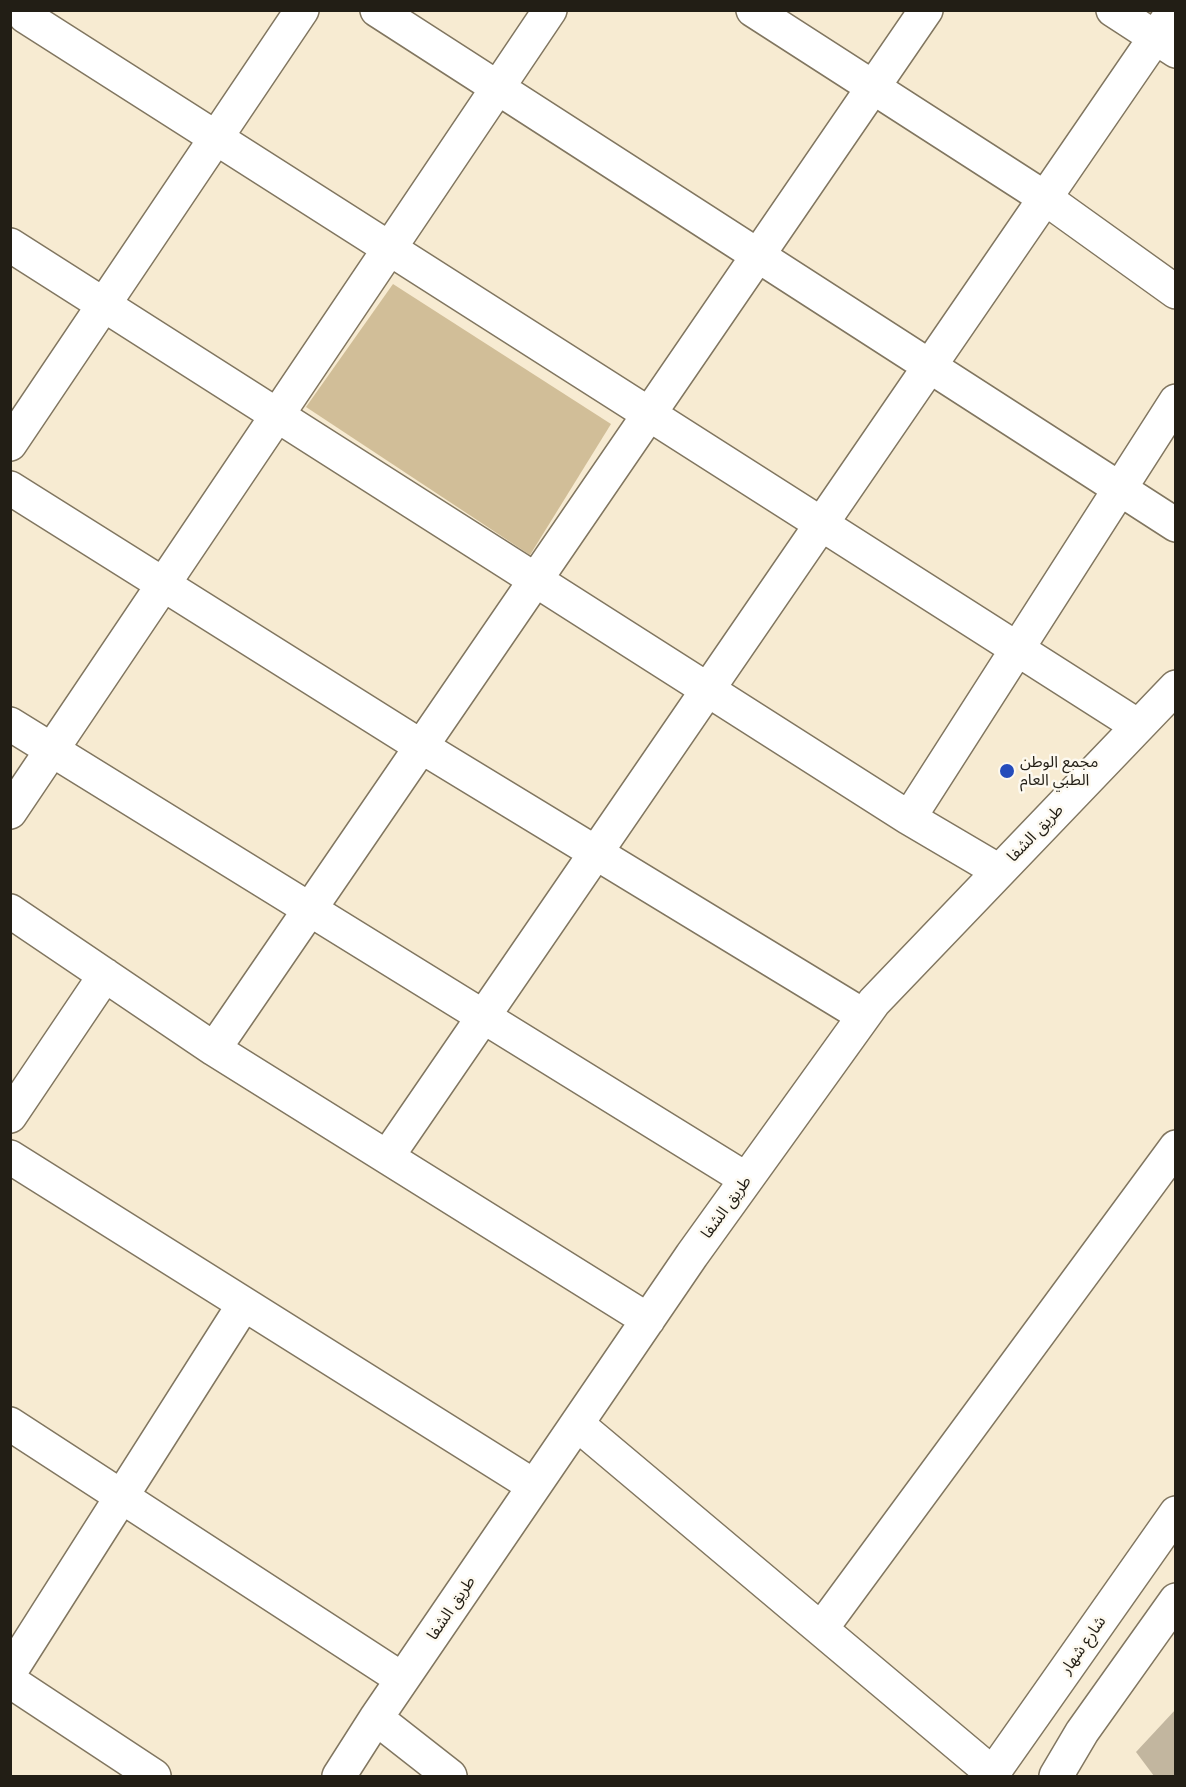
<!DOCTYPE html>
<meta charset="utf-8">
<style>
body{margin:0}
#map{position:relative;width:1186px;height:1787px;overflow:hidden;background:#f7ebd2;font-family:Lato,sans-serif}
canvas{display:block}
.frame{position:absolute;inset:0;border:12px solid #221e15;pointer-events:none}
</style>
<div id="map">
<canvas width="1186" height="1787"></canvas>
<div class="frame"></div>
</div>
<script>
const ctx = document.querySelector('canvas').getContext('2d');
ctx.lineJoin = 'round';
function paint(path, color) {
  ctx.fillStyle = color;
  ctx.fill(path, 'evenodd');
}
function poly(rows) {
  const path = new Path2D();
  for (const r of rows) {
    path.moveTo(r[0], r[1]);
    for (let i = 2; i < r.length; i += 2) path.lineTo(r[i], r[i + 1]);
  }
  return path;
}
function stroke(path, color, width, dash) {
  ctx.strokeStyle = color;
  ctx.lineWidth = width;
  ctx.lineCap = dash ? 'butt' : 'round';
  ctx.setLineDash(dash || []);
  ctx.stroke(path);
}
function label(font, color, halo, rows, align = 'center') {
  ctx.font = font + ' Lato,"Noto Sans Arabic",sans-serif';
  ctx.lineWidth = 5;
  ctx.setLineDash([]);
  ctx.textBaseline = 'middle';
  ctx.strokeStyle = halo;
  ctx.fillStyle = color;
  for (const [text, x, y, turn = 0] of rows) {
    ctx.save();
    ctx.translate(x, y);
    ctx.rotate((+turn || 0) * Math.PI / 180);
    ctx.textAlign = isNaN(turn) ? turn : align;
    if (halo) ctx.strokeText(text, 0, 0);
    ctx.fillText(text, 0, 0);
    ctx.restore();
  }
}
const green = poly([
 [393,284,611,424,530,555,306,407]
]);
const building = poly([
 [1176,1709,1176,1776,1154,1776,1136,1752]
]);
const minor = poly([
 [377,10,1176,525],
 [753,10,1045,198,1176,292],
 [1113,10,1176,51],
 [25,16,1138,726],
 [10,245,909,818,999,871],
 [10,444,302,10],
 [10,488,422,747,864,1016],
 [10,724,746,1179],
 [10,812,550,10],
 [909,818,1176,401],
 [10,911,214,1049,648,1320],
 [214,1049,926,10],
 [10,1116,105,975],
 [10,1157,534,1486],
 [387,1157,1174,10],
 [10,1424,402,1679],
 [577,1424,992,1773],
 [821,1629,1176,1147],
 [10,1672,244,1304],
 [10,1681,154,1776],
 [376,1718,450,1776],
 [339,1776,376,1718,692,1255,874,1002,1176,687]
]);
const major = poly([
 [991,1776,1176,1513],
 [1056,1776,1082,1732,1176,1600]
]);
const markers = [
 [1007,771,8,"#254cbb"]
];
const poiNames = [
 ["مجمع الوطن",1020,762],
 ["الطبي العام",1020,780]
];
const streetNames = [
 ["طريق الشفا",1035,833,-46],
 ["طريق الشفا",726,1207,-54],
 ["طريق الشفا",451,1608,-56],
 ["شارع شهار",1083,1645,-55]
];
paint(green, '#d1be98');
paint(building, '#c2b69f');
stroke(minor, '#817660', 36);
stroke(major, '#817660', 36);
stroke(minor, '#fff', 33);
stroke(major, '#fff', 33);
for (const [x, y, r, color] of markers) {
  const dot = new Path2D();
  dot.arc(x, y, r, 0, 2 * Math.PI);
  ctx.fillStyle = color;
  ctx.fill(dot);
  stroke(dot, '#fdf9ef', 2);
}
label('16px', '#221e15', '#fdf9ef', poiNames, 'left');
label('16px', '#221e15', '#fdf9ef', streetNames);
</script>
